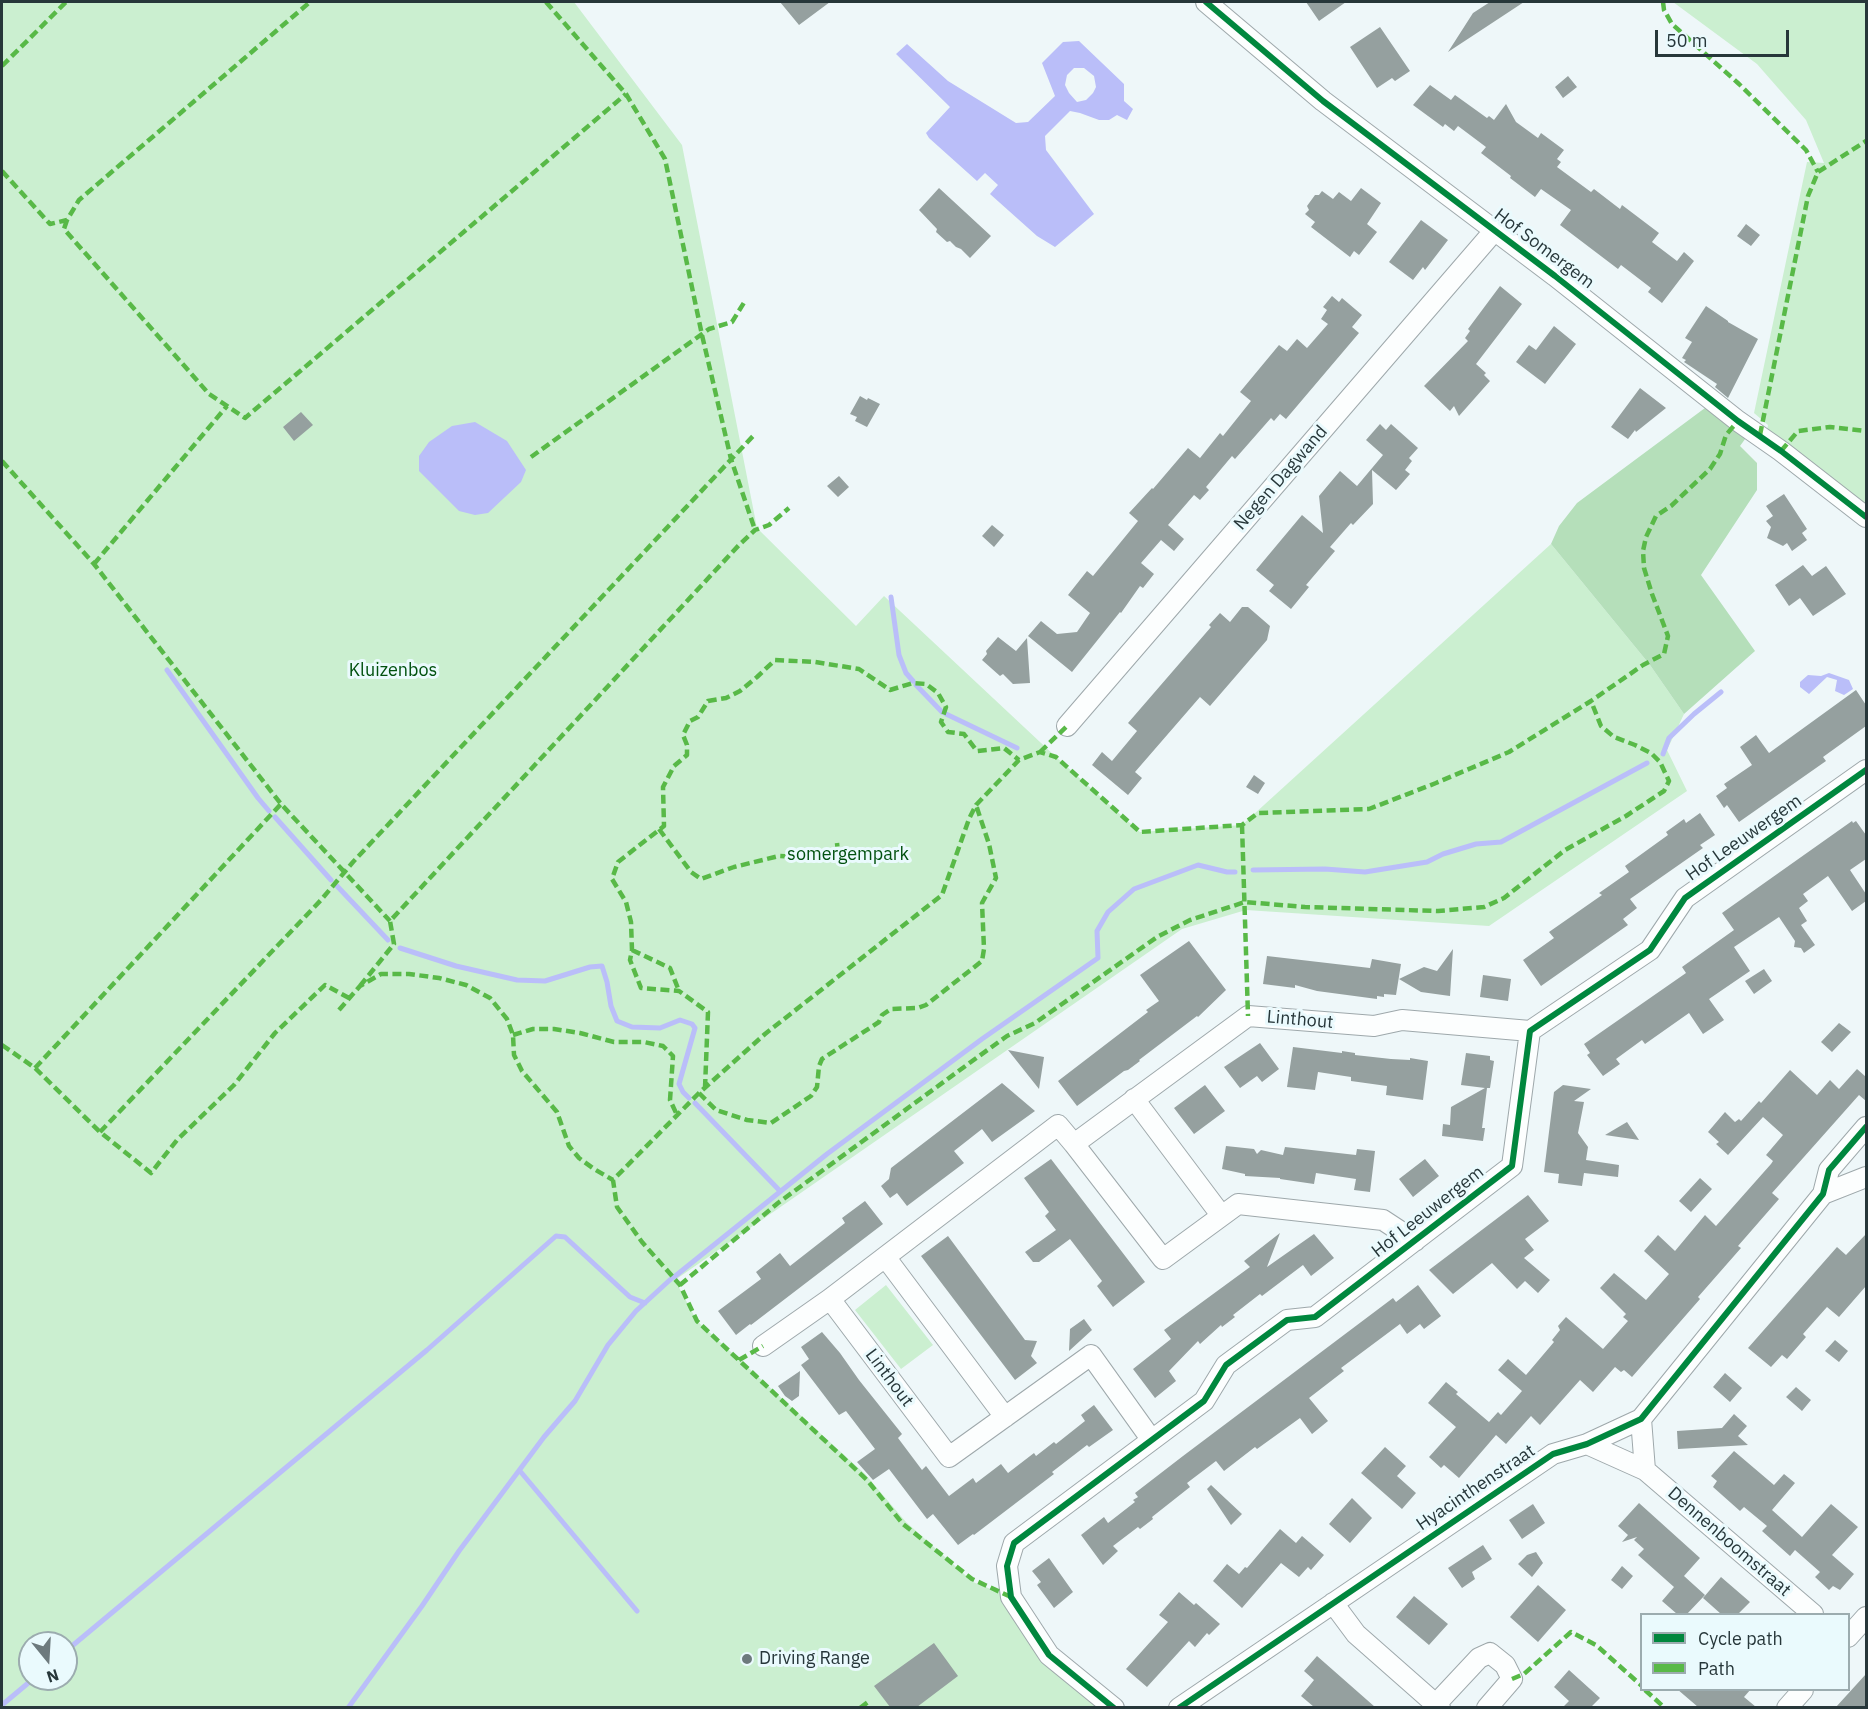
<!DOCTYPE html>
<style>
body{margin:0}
#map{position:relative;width:1868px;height:1709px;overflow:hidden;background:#eef7f9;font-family:"IBM Plex Sans",sans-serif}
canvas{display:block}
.frame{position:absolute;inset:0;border:3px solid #27373a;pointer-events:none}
.legend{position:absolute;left:1640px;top:1613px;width:210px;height:78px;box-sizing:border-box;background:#eafafd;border:2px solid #9cacaf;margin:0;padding:8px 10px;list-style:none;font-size:18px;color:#27373a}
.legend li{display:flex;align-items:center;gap:12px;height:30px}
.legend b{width:30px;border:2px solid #9cacaf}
.north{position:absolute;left:18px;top:1631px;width:60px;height:60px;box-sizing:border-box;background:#eafafd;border:2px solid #9cacaf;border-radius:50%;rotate:162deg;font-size:16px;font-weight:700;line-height:24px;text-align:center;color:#27373a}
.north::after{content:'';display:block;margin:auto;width:21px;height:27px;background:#6d7a7d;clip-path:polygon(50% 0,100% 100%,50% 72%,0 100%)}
.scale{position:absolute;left:1655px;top:30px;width:134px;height:27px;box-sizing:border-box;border:3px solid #27373a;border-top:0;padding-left:8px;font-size:18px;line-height:21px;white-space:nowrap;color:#27373a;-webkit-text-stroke:4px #eafafd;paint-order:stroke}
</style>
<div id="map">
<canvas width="1868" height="1709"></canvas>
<div class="frame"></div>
<ul class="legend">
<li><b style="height:8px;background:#00873e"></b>Cycle path</li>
<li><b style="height:8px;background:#58b947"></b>Path</li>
</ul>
<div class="north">N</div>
<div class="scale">50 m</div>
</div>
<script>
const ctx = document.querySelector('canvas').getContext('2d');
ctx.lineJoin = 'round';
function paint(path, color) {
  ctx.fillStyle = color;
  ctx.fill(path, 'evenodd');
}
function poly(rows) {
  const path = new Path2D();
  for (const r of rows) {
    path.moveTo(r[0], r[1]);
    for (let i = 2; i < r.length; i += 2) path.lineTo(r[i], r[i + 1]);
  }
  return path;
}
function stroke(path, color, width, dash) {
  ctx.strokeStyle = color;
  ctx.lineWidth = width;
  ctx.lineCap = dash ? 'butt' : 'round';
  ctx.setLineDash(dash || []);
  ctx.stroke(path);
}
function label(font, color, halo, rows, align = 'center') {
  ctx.font = font + ' "IBM Plex Sans",sans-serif';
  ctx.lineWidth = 6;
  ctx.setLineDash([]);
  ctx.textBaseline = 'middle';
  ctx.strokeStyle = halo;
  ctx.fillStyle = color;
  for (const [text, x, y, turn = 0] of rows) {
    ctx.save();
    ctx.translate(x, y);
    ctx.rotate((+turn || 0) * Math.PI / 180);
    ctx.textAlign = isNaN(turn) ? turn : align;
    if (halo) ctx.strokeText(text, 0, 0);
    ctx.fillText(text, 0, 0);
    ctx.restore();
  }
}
const green = poly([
 [2,2,574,2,682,145,757,528,856,626,884,596,1056,757,1140,832,1242,825,1551,544,1650,665,1684,714,1667,750,1687,791,1489,926,1246,910,1182,929,675,1280,697,1321,865,1474,906,1522,973,1582,1011,1597,1049,1655,1114,1707,2,1708],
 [30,1643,66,1643,66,1679,30,1679],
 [1673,2,1866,2,1866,521,1765,441,1768,425,1754,413,1807,162,1824,163,1806,120,1757,64],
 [886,1285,933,1345,901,1369,855,1310]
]);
const forest = poly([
 [1709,405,1748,435,1740,446,1757,463,1757,490,1701,575,1755,651,1684,714,1650,665,1551,544,1559,526,1577,503]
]);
const water = poly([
 [1079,41,1124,84,1124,101,1133,109,1127,120,1117,115,1109,120,1099,120,1080,113,1070,111,1045,136,1046,150,1094,214,1055,247,1037,236,990,194,998,185,985,173,977,181,929,138,926,133,950,107,896,54,907,44,948,81,1016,123,1028,122,1055,96,1042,63,1063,42],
 [1074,68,1084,68,1094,76,1096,87,1093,93,1086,100,1077,102,1069,93,1065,85,1067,75],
 [475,422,507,441,526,470,521,482,488,513,475,515,459,511,419,471,419,456,429,442,452,426],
 [1829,673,1849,680,1853,689,1844,695,1835,691,1837,680,1827,677,1809,694,1800,687,1800,682,1808,675,1821,676]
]);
const stream = poly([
 [891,597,899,655,906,673,913,681],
 [167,670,258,798,269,811],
 [916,685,942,712],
 [946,714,1017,748],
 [1663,754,1669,738,1694,714,1721,692],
 [275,817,331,880],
 [1253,870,1325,869,1365,872,1427,862,1443,854,1476,844,1501,842,1647,763],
 [337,886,388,940],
 [400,948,456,966,517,980,545,981,590,967,602,966,607,982,611,1006,617,1021,632,1027,660,1028,680,1020,692,1024,695,1028,679,1084,683,1092,689,1098],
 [695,1103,780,1191],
 [674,1277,827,1154,982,1039,1098,958,1097,931,1108,912,1134,889,1198,865,1227,872,1235,872],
 [520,1471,637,1611],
 [66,1651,427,1350,556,1236,565,1237,630,1297,645,1303],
 [2,1705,33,1679],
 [348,1708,422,1606,459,1551,544,1437,575,1401,608,1345,636,1311,672,1278]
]);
const building = poly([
 [780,2,830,2,799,25],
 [1306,2,1346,2,1319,21],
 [1490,2,1524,2,1448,52,1473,13],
 [1380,27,1410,71,1395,81,1392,78,1377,88,1350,47],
 [1568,76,1577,87,1563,98,1555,87],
 [1430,85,1451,100,1455,95,1487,118,1489,116,1494,120,1506,104,1516,122,1538,138,1541,133,1564,150,1557,159,1561,162,1557,167,1591,192,1594,189,1620,209,1622,205,1659,233,1652,242,1677,261,1684,252,1694,261,1662,303,1648,292,1651,288,1621,265,1618,269,1560,225,1571,210,1541,189,1535,197,1510,178,1511,176,1481,153,1486,147,1458,126,1454,131,1445,124,1443,127,1413,105],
 [939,188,991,236,970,258,961,249,956,247,950,241,947,242,936,232,937,229,919,210],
 [1361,188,1381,203,1367,224,1377,232,1359,255,1354,251,1350,257,1311,227,1315,222,1305,214,1309,210,1307,206,1315,195,1319,195,1322,191,1333,199,1339,192,1351,201],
 [1421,220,1448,240,1425,270,1423,267,1413,280,1389,262],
 [1746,224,1760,235,1751,246,1737,236],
 [1500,286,1522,304,1476,364,1486,373,1484,375,1490,381,1459,416,1454,406,1450,411,1424,386,1468,341,1465,338,1470,331,1468,329],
 [1332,296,1339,302,1342,298,1362,315,1352,327,1359,333,1286,419,1280,414,1274,421,1271,418,1235,459,1232,456,1206,487,1209,490,1200,500,1194,495,1168,525,1184,539,1174,551,1161,540,1141,563,1154,574,1143,588,1140,586,1121,613,1120,612,1072,672,1028,636,1041,621,1057,634,1077,632,1090,613,1068,595,1087,571,1093,576,1138,521,1129,513,1152,488,1153,489,1188,448,1200,458,1220,433,1223,436,1251,401,1240,392,1279,345,1287,351,1297,339,1307,348,1328,324,1321,319,1327,310,1323,307],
 [1706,306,1728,321,1728,322,1758,339,1728,398,1715,387,1717,384,1684,362,1686,360,1682,358,1692,342,1685,338],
 [1554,326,1576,344,1545,384,1516,362,1529,345,1536,350],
 [1640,388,1666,408,1636,432,1635,430,1628,439,1611,427],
 [860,396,867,400,868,398,880,404,867,427,855,421,857,417,850,414],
 [301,412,313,425,294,441,283,427],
 [1380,424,1386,430,1391,424,1418,448,1409,458,1412,461,1405,470,1410,474,1396,490,1372,470,1373,504,1353,525,1351,523,1330,547,1335,551,1306,585,1309,587,1291,609,1269,591,1274,585,1256,570,1302,515,1323,533,1319,496,1340,471,1357,486,1383,455,1366,440],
 [839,476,849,487,838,497,827,486],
 [1784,494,1807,529,1802,533,1807,540,1792,551,1787,543,1783,546,1767,538,1771,527,1766,521,1773,516,1766,506],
 [992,525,1004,535,994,547,982,536],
 [1803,565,1812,576,1826,566,1846,594,1813,616,1800,598,1789,606,1775,585],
 [1242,607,1248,607,1270,626,1267,640,1210,706,1200,697,1135,772,1142,778,1128,795,1092,765,1102,752,1112,761,1137,731,1128,723,1211,627,1209,625,1220,613,1230,622],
 [998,637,1016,651,1027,638,1030,683,1013,684,1003,674,1000,676,982,660,987,654,986,651],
 [1856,690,1866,705,1866,726,1823,757,1826,761,1739,822,1727,805,1724,808,1716,796,1727,788,1724,784,1752,765,1740,747,1756,735,1769,753],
 [1254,775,1265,783,1258,794,1246,787],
 [1700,813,1715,835,1700,845,1703,848,1630,899,1637,908,1623,919,1628,925,1541,986,1523,960,1554,938,1549,932,1602,895,1599,893,1629,872,1625,866,1668,835,1666,832,1684,819,1686,823],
 [1852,821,1853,823,1856,821,1866,835,1866,859,1850,870,1866,894,1866,901,1852,911,1828,876,1803,894,1808,901,1799,908,1807,921,1801,925,1815,945,1804,953,1801,948,1794,947,1795,941,1779,917,1734,947,1750,971,1709,999,1724,1020,1703,1034,1689,1013,1645,1044,1642,1040,1616,1059,1620,1064,1603,1076,1587,1055,1590,1053,1584,1044,1686,973,1682,967,1734,930,1722,913],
 [1189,941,1226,990,1198,1017,1197,1016,1139,1060,1140,1061,1128,1070,1124,1071,1077,1106,1058,1081,1148,1012,1146,1010,1159,1001,1140,975],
 [1453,949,1450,996,1421,992,1399,979,1424,967,1437,971],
 [1267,956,1370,968,1372,959,1401,964,1396,995,1384,994,1384,997,1377,996,1377,999,1317,991,1295,985,1295,988,1263,984],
 [1764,969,1772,981,1754,994,1745,981],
 [1483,975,1511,979,1508,1001,1480,997],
 [1839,1023,1851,1032,1832,1052,1821,1042],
 [1260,1043,1279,1069,1262,1082,1257,1076,1240,1088,1224,1067],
 [1293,1047,1342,1053,1342,1051,1355,1053,1355,1055,1391,1059,1410,1060,1410,1058,1428,1061,1423,1100,1386,1095,1387,1086,1351,1081,1351,1077,1318,1072,1315,1090,1287,1087],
 [1008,1050,1044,1057,1039,1089],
 [1466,1053,1490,1056,1490,1060,1494,1061,1490,1088,1487,1088,1482,1128,1485,1128,1483,1141,1442,1136,1443,1124,1450,1125,1451,1107,1485,1088,1461,1085],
 [1857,1069,1866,1077,1866,1101,1859,1095,1772,1193,1779,1199,1738,1246,1741,1248,1698,1297,1700,1299,1632,1377,1624,1370,1621,1372,1615,1367,1593,1392,1580,1380,1540,1425,1531,1416,1506,1444,1496,1435,1459,1478,1444,1465,1441,1468,1429,1457,1456,1427,1428,1403,1446,1382,1458,1392,1456,1394,1489,1422,1498,1412,1501,1415,1522,1391,1498,1370,1508,1359,1526,1375,1554,1342,1552,1340,1560,1330,1558,1326,1566,1317,1603,1349,1628,1321,1623,1317,1626,1314,1600,1288,1614,1273,1646,1300,1669,1274,1644,1251,1658,1235,1675,1251,1705,1215,1716,1226,1771,1164,1773,1161,1766,1155,1783,1135,1763,1117,1728,1155,1716,1144,1719,1142,1708,1132,1725,1112,1735,1122,1739,1119,1741,1121,1759,1101,1761,1103,1790,1070,1817,1095,1830,1080,1839,1089],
 [1002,1083,1035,1111,992,1142,982,1129,954,1151,964,1163,907,1206,897,1193,890,1198,881,1186,889,1179,891,1168],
 [1205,1085,1225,1111,1194,1134,1174,1108],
 [1563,1085,1591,1089,1574,1101,1584,1102,1578,1133,1588,1147,1586,1160,1619,1165,1618,1177,1584,1173,1582,1186,1558,1183,1559,1174,1544,1172,1554,1092],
 [1627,1122,1639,1140,1605,1135],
 [1226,1146,1254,1149,1257,1154,1261,1150,1283,1155,1285,1147,1356,1155,1357,1149,1375,1151,1370,1192,1354,1190,1356,1179,1316,1173,1314,1184,1280,1179,1280,1178,1245,1176,1245,1174,1222,1169],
 [1051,1159,1145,1282,1113,1307,1097,1286,1102,1281,1070,1239,1039,1262,1033,1262,1025,1252,1056,1230,1045,1216,1049,1212,1024,1178],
 [1425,1159,1439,1176,1413,1197,1399,1179],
 [1700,1178,1712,1189,1691,1212,1679,1201],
 [1528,1195,1549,1221,1525,1239,1534,1250,1524,1258,1550,1280,1538,1293,1525,1281,1517,1289,1492,1263,1453,1294,1429,1270],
 [865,1201,883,1224,751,1325,750,1324,736,1335,718,1311,761,1279,756,1272,780,1253,790,1266,845,1223,842,1218],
 [1280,1233,1267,1267,1314,1234,1334,1258,1311,1276,1303,1265,1262,1296,1260,1294,1233,1315,1235,1317,1222,1327,1221,1325,1200,1344,1198,1341,1169,1371,1176,1381,1155,1398,1133,1369,1171,1339,1164,1330,1250,1267,1244,1261],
 [1866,1234,1866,1286,1839,1317,1827,1307,1803,1334,1806,1337,1787,1359,1782,1355,1771,1367,1748,1348,1837,1247,1846,1255],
 [948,1236,1025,1340,1037,1341,1031,1356,1037,1363,1015,1380,921,1256],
 [1418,1285,1441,1316,1424,1329,1420,1324,1407,1334,1400,1324,1341,1368,1344,1371,1309,1398,1328,1421,1312,1434,1300,1418,1257,1449,1255,1447,1224,1471,1216,1461,1187,1483,1190,1487,1152,1517,1153,1519,1140,1529,1138,1527,1113,1546,1118,1551,1103,1565,1081,1535,1104,1517,1108,1523,1135,1502,1133,1500,1138,1497,1135,1493,1183,1456,1393,1298,1396,1302],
 [1084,1319,1092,1330,1069,1351,1070,1329],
 [822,1332,840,1353,859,1380,902,1434,898,1438,922,1470,926,1466,949,1496,973,1478,976,1483,1001,1464,1008,1473,1034,1453,1036,1456,1054,1442,1056,1444,1085,1421,1081,1415,1094,1405,1113,1430,1089,1447,1087,1445,1052,1472,1054,1474,974,1535,973,1534,958,1545,933,1514,927,1519,889,1469,873,1480,857,1462,875,1449,846,1411,839,1415,801,1365,809,1359,801,1347],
 [1835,1340,1848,1351,1839,1362,1825,1351],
 [800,1371,799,1396,792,1401,785,1396,778,1386],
 [1725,1373,1742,1388,1730,1402,1713,1387],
 [1796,1387,1811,1400,1802,1411,1786,1397],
 [1734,1414,1747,1426,1738,1436,1748,1445,1678,1449,1677,1431,1722,1428],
 [1385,1447,1406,1466,1397,1476,1416,1493,1402,1509,1361,1473],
 [1734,1451,1774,1485,1784,1474,1795,1483,1772,1510,1802,1537,1831,1504,1858,1527,1832,1555,1854,1574,1840,1590,1833,1586,1829,1590,1815,1577,1820,1572,1795,1550,1790,1556,1762,1531,1767,1526,1744,1507,1740,1511,1713,1487,1717,1481,1711,1476],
 [1211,1485,1242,1514,1231,1525,1207,1489],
 [1352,1498,1372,1518,1350,1543,1329,1524],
 [1639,1503,1700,1558,1684,1576,1705,1595,1687,1614,1677,1614,1662,1601,1674,1587,1638,1555,1644,1549,1634,1540,1637,1537,1622,1542,1628,1535,1618,1526],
 [1533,1504,1545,1523,1522,1539,1509,1520],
 [1280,1529,1296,1543,1302,1536,1324,1555,1311,1570,1308,1567,1299,1577,1281,1563,1242,1608,1213,1581,1227,1564,1239,1574,1245,1567,1247,1568],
 [1483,1545,1492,1559,1472,1572,1475,1579,1462,1588,1448,1568],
 [1536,1552,1543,1563,1532,1577,1518,1564,1527,1555],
 [1049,1558,1073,1592,1054,1608,1037,1585,1041,1582,1032,1571],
 [1622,1566,1633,1576,1622,1589,1611,1580],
 [1721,1577,1750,1602,1738,1614,1721,1614,1703,1598],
 [1538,1585,1566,1610,1538,1642,1510,1617],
 [1179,1592,1194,1605,1196,1603,1220,1624,1209,1635,1207,1633,1195,1647,1189,1641,1147,1687,1126,1669,1168,1622,1159,1615],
 [1414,1596,1448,1624,1429,1645,1396,1617],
 [934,1643,958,1676,917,1707,890,1707,874,1686],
 [1317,1656,1375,1707,1314,1707,1301,1696,1314,1680,1304,1671],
 [1569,1670,1600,1698,1591,1707,1563,1707,1569,1701,1554,1687],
 [1866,1674,1866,1707,1836,1707],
 [1677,1689,1751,1689,1744,1697,1756,1707,1698,1707]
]);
const street = poly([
 [1206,2,1323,101,1555,276,1738,421,1781,451,1866,517],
 [1067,726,1495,230],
 [1134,1099,1221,1215],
 [1074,1144,1248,1016,1374,1026,1402,1020,1530,1031],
 [1823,1194,1866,1177],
 [886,1258,1005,1417],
 [763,1346,830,1299],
 [1641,1419,1645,1470],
 [1151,1439,1091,1355,949,1457,830,1299,1058,1125,1074,1144,1163,1259,1238,1204,1383,1220,1415,1241],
 [1587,1444,1645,1470,1813,1614],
 [1333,1603,1356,1634,1440,1708],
 [1848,1637,1866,1617],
 [1436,1704,1479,1658,1490,1653,1505,1665,1512,1679,1487,1708],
 [1114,1708,1049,1655,1011,1597,1007,1566,1014,1543,1204,1401,1226,1365,1287,1320,1315,1317,1512,1166,1530,1031,1650,950,1685,898,1866,770],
 [1179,1708,1553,1454,1587,1444,1641,1419,1823,1194,1829,1170,1866,1127],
 [1787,1708,1803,1690]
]);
const quiet = poly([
 [546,2,626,94,665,159,702,335,731,459,755,530],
 [1663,2,1664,10,1672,24,1739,84,1806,150,1818,172],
 [2,66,66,2],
 [2,171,50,224,67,220,79,200,310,2],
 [67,220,64,229,209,394,245,418,626,94],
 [1760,435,1808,196,1818,172,1866,141],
 [1781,451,1798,431,1830,427,1866,431],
 [531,457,709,329,732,322,745,301],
 [2,461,94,564,281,804,390,921],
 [94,564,227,406],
 [1040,752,1067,726],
 [1242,825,1248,1016],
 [659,829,691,872,701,879,734,867,779,856,834,859,838,852,837,843],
 [632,950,670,968,679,991],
 [360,986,394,944,390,921,739,545,755,530,769,525,789,508],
 [339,1010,360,986,381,974,409,974,439,978,466,985,490,998,507,1019,513,1035,514,1055,522,1071,557,1112,569,1146,579,1158,594,1169,613,1180],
 [513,1035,533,1029,554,1029,580,1033,614,1042,644,1042,663,1046,673,1056,670,1100,677,1115],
 [2,1045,35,1068,100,1132,151,1173,177,1140,234,1085,275,1033,325,985,349,998],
 [35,1068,281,804],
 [705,1088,708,1012,679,991,641,988,630,960,632,950,631,922,626,902,612,879,618,862,664,826,663,787,674,766,687,755,687,745,683,735,690,721,698,717,708,701,726,698,740,691,757,677,775,660,815,662,859,669,890,690,913,683,926,684,938,693,946,707,941,722,948,732,964,734,977,751,1004,748,1019,760],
 [699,1093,716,1110,747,1120,771,1123,811,1096,817,1087,819,1066,822,1059,879,1022,882,1015,891,1009,918,1008,926,1005,982,961,984,949,982,903,996,878,989,844,976,805],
 [100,1132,321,900,353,862,754,435],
 [680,1285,778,1203,975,1059,1007,1036,1035,1023,1157,937,1190,920,1245,902,1305,907,1438,911,1484,907,1504,898,1565,850,1626,816,1664,791,1669,781,1660,762,1651,753,1635,745,1614,737,1601,726,1591,701],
 [739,1360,763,1346],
 [1011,1597,972,1579,903,1524,867,1480,697,1321,680,1285,642,1242,617,1207,613,1180,699,1093,765,1034,942,895,969,819,976,805,1019,760,1040,752,1056,757,1140,832,1242,825,1258,813,1369,809,1436,783,1509,752,1591,701,1643,665,1664,654,1668,636,1652,594,1644,568,1643,551,1646,537,1656,516,1671,506,1710,469,1720,454,1726,435,1738,421],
 [1512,1679,1524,1674,1571,1632,1596,1645,1642,1686],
 [1645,1690,1665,1708],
 [860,1708,868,1702]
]);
const cycleway = poly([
 [1206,2,1323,101,1555,276,1738,421,1781,451,1866,517],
 [1114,1708,1049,1655,1011,1597,1007,1566,1014,1543,1204,1401,1226,1365,1287,1320,1315,1317,1512,1166,1530,1031,1650,950,1685,898,1866,770],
 [1179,1708,1553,1454,1587,1444,1641,1419,1823,1194,1829,1170,1866,1127]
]);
const markers = [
 [747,1659,6,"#6d7a7d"]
];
const streetNames = [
 ["Hof Somergem",1544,249,37],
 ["Negen Dagwand",1281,478,-49],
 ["Hof Leeuwergem",1744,838,-35],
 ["Linthout",1300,1020,5],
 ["Hof Leeuwergem",1428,1212,-38],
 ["Linthout",889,1378,53],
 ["Hyacinthenstraat",1476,1488,-34],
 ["Dennenboomstraat",1729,1542,41]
];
const parkNames = [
 ["Kluizenbos",393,671],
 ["somergempark",848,855]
];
const poiNames = [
 ["Driving Range",759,1659]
];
paint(green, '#cbefd0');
paint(forest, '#b5dfba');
paint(water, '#babef9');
stroke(stream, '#babef9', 5);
paint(building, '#95a09f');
stroke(street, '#9ea8ab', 22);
stroke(street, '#fcfefe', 20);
stroke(quiet, '#58b947', 4.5, [9, 4.5]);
stroke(cycleway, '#00873e', 6);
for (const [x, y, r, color] of markers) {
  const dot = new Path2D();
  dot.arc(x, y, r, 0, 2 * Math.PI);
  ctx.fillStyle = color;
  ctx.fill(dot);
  stroke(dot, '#eafafd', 2);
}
label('18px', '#27373a', '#eafafd', streetNames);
label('18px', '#01510f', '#eafafd', parkNames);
label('18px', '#27373a', '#eafafd', poiNames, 'left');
</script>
